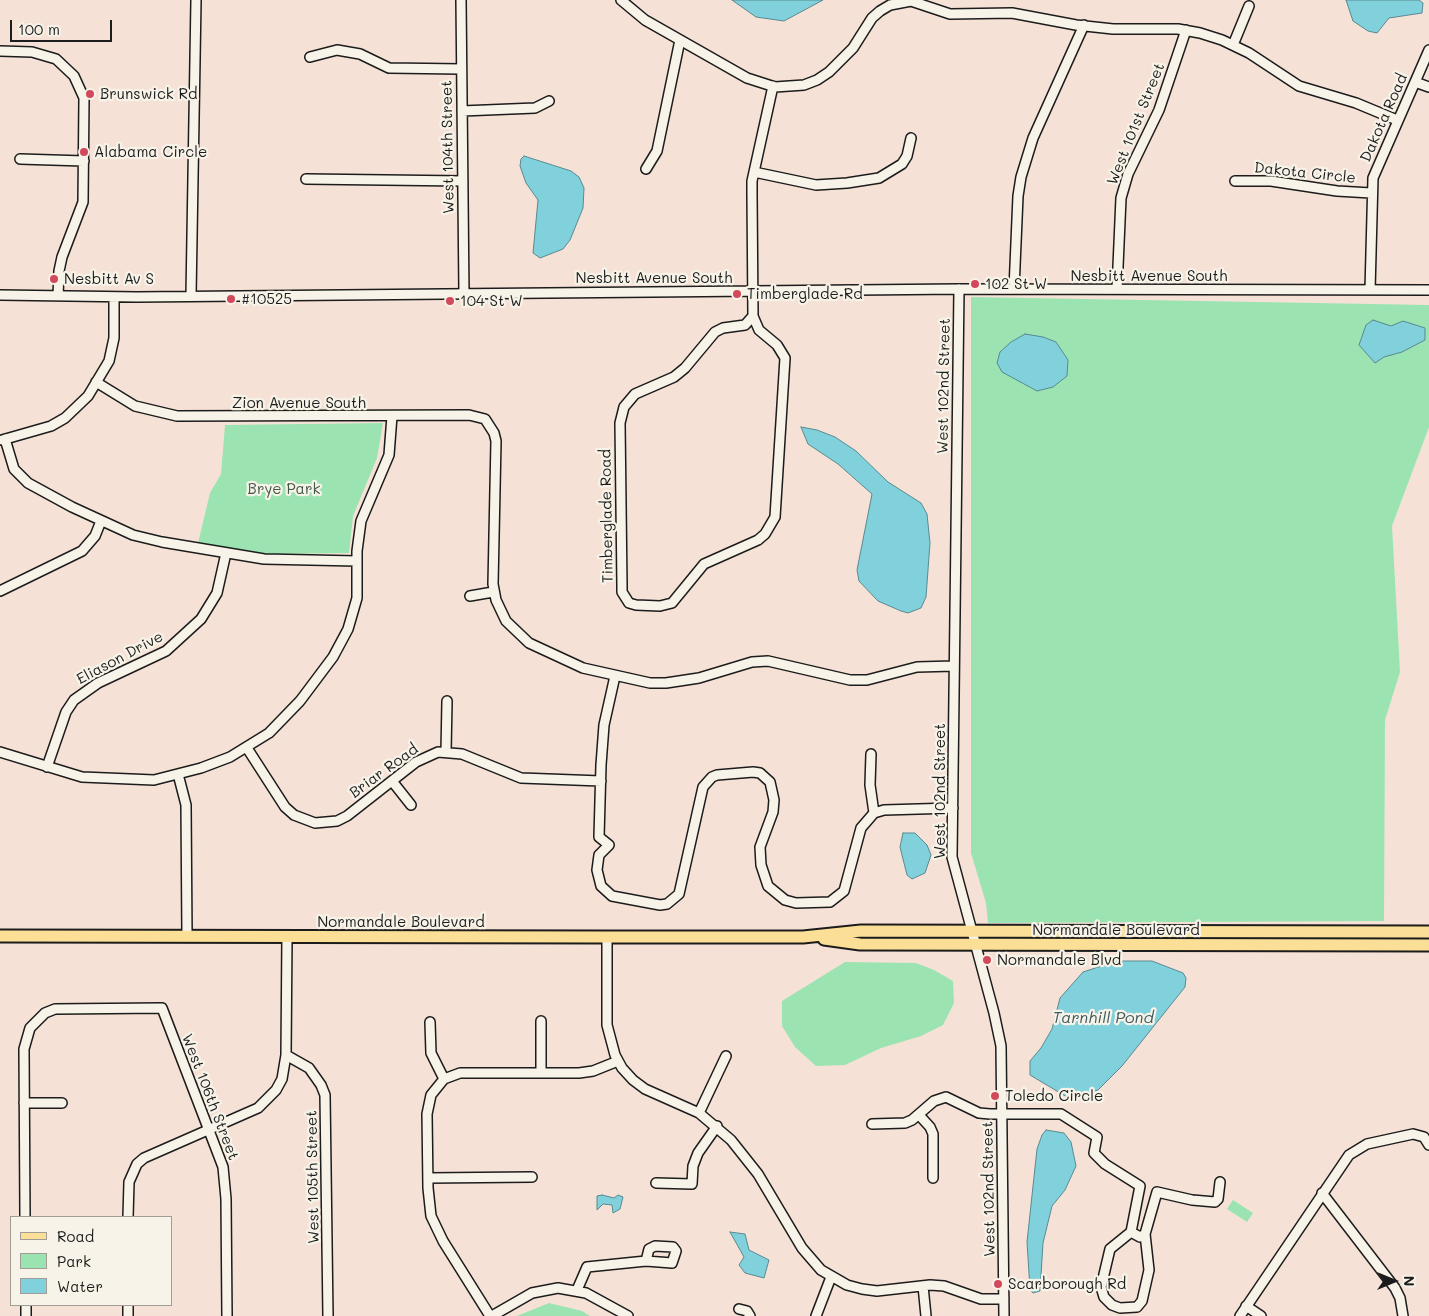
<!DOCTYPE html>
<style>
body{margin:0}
#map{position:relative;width:1429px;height:1316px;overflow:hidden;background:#f6e1d6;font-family:Mali,sans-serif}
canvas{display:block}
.legend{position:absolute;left:10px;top:1216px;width:162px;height:90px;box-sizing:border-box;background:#f7f3e8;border:1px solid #9f9d96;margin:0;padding:6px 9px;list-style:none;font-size:15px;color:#1c1c1c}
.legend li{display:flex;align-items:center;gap:10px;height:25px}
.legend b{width:25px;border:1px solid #9f9d96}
.north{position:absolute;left:1369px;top:1256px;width:50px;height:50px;-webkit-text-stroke:4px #f7f3e8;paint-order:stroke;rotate:90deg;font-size:14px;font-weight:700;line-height:20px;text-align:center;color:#1c1c1c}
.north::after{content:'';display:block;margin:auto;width:18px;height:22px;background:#1c1c1c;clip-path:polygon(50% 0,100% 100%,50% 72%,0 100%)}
.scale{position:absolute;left:10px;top:20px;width:102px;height:22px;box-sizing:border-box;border:2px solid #1c1c1c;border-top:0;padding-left:6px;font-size:15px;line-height:18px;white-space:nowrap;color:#1c1c1c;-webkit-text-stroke:4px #f7f3e8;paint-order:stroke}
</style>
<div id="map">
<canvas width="1429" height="1316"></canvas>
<ul class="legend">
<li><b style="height:6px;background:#fbdf96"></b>Road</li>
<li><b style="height:14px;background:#9be4b2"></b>Park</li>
<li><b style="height:14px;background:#81d1dd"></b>Water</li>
</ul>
<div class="north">N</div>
<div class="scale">100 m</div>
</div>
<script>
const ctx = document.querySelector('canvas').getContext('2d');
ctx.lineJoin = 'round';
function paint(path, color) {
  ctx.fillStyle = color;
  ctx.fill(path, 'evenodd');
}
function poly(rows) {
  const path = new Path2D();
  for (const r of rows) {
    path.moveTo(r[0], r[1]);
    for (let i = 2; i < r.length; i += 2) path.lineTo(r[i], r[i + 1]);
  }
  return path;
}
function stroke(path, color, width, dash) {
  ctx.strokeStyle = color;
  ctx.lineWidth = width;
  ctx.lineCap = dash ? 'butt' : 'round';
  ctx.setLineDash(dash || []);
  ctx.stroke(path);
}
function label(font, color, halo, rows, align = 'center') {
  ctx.font = font + ' Mali,sans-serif';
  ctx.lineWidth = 4.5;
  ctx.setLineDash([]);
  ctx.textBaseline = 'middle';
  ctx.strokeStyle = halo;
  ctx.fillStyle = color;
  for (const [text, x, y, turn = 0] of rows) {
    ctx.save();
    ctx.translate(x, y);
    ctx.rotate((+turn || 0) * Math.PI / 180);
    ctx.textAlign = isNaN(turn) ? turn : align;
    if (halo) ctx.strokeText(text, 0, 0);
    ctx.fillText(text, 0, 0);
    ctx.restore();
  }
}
const green = poly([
 [971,297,1429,305,1429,427,1392,526,1400,672,1385,720,1384,921,988,923,986,903,971,853],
 [383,423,377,458,353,516,349,553,267,554,198,543,210,493,221,474,225,425],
 [845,962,916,963,934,970,953,981,954,1003,943,1025,921,1036,881,1048,845,1065,816,1066,795,1047,782,1026,782,1001],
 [1233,1200,1253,1213,1247,1222,1227,1209],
 [549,1303,582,1311,590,1316,517,1316]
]);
const water = poly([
 [732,0,823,0,784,21,756,17,732,0],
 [1346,0,1419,0,1423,3,1422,13,1389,18,1377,33,1368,31,1353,21,1346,0],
 [524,156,571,171,579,177,584,188,583,208,570,240,563,249,540,258,533,253,538,200,526,183,520,166,521,159,524,156],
 [1373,320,1391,326,1403,321,1425,328,1425,340,1402,352,1384,357,1375,363,1359,345,1366,325,1373,320],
 [1025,334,1043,337,1056,342,1068,360,1067,376,1053,387,1037,391,1002,372,997,363,1000,352,1011,342,1025,334],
 [801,427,817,430,835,437,856,451,888,482,921,503,927,514,930,543,926,597,921,608,908,613,901,611,878,601,859,581,857,570,872,494,838,464,808,444,801,427],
 [903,833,915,833,927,845,931,855,925,873,912,879,907,875,900,847,903,833],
 [1117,961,1152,961,1183,973,1186,978,1185,987,1122,1066,1098,1090,1078,1097,1067,1097,1030,1075,1030,1061,1041,1048,1052,1029,1060,998,1083,972,1117,961],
 [1046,1130,1064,1133,1071,1142,1076,1166,1065,1190,1052,1206,1043,1243,1040,1291,1033,1293,1030,1289,1027,1242,1037,1149,1042,1135,1046,1130],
 [602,1195,614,1198,618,1195,623,1197,620,1209,613,1213,612,1205,603,1204,597,1210,597,1196,602,1195],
 [730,1232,745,1234,749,1250,769,1260,764,1278,745,1273,739,1265,744,1257,730,1232]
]);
const minor = poly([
 [461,0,464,294],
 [621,0,645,20,747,78,775,87,804,85,817,80,829,72,853,48,872,18,880,11,890,5,911,1,950,14,1012,13,1076,25,1113,29,1178,29,1200,33,1222,40,1249,53,1299,86,1356,103,1397,120],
 [1233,45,1249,6],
 [0,51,32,52,56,59,74,76,84,98,83,202,62,257,59,271,58,296],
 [310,57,337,50,360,54,389,68,461,69],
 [1415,82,1429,87],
 [462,111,535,108,549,101],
 [20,159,84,161],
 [646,169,657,151,680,40],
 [754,172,816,185,847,183,879,178,902,164,907,156,911,138],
 [306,179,463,181],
 [1235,181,1271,181,1337,191,1371,193],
 [959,289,952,857,994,1013,1001,1046,1004,1316],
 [1014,289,1018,196,1021,177,1033,138,1084,25],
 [1117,289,1121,198,1128,174,1159,110,1186,30],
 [1370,290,1373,178,1429,50],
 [0,295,137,297,959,289,1429,290],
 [191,296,196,0],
 [753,316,745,325,723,328,715,332,685,368,674,377,635,394,624,407,620,423,622,586,622,592,629,603,636,605,660,606,672,603,704,564,758,540,765,534,775,517,785,358,777,345,759,330,753,316,752,194,752,181,773,86],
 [96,382,135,406,177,416,469,415,485,419,494,433,496,441,493,584,496,600,506,621,529,643,583,668,650,683,666,683,699,678,752,662,768,661,850,680,867,680,917,667,954,666],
 [5,439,14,469,28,483,72,507,133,535,162,542,264,559,357,561],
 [2,440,51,426,65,418,88,396,109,361,114,338,114,297],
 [0,591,82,551,95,536,101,521],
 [470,596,493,592],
 [615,676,604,725,601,765,599,837,609,845,599,855,597,870,601,886,612,896,660,905,667,904,679,894,703,787,712,777,717,775,753,772,760,773,770,782,774,800,773,812,760,847,761,865,768,886,785,900,796,903,830,902,844,891,861,828,874,813,884,810,953,808],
 [247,748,285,807,294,815,315,823,337,821,347,816,416,762,438,752,462,754,521,778,601,781],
 [0,752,82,777,154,780,201,768,230,757,269,733,300,701,333,657,348,629,357,598,357,551,361,521,389,455,392,416],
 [446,752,447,701],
 [871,754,870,785,874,813],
 [47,767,66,712,74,700,98,683,166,651,201,619,217,593,226,553],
 [178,774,186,805,187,936],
 [392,781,411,805],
 [607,937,607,1025,615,1055,622,1068,633,1080,645,1089,699,1113,731,1140,758,1174,802,1248,821,1270,847,1285,862,1289,877,1291,930,1285,944,1286,981,1299,1004,1299],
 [541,1021,541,1073],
 [430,1022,431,1053,444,1079],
 [286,1055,309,1068,321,1085,325,1095,328,1316],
 [24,1103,62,1103],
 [699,1113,726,1056],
 [919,1115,930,1127,933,1134,933,1178],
 [872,1124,905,1123,912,1120,934,1101,946,1097,979,1113,990,1114,1061,1114,1097,1137,1094,1153,1105,1164,1140,1186,1131,1232,1140,1237,1145,1234,1157,1192,1192,1200,1215,1202,1218,1199,1220,1182],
 [428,1178,532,1177],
 [656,1183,692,1184,693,1166,698,1153,717,1126],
 [1322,1193,1395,1288,1400,1298,1403,1316],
 [25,1217,24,1049,30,1028,45,1013,55,1009,162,1008,223,1167,226,1199,227,1316],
 [128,1217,129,1182,137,1164,144,1158,258,1108,276,1090,282,1079,286,1055,287,936],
 [1131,1232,1110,1249,1101,1287,1104,1297,1112,1305,1120,1308,1137,1307,1142,1301,1149,1270,1145,1234],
 [923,1286,926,1316],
 [577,1290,587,1267,646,1261,672,1263,676,1251,673,1247,655,1246,649,1249,646,1261],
 [26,1305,26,1316],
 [128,1305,128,1316],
 [1246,1306,1261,1316],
 [739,1309,747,1311,750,1316],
 [490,1316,443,1241,431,1216,428,1188,427,1114,431,1095,444,1079,460,1073,579,1073,593,1071,618,1061],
 [492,1316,532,1293,558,1288,586,1293,628,1316],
 [816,1316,831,1277],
 [1240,1316,1349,1155,1367,1144,1413,1134,1424,1137,1429,1145]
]);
const major = poly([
 [0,936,607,937,803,937,861,931,1429,932],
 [824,939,860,944,1429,945]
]);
const markers = [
 [90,94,5,"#d1495b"],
 [84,152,5,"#d1495b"],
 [54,279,5,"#d1495b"],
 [975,284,5,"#d1495b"],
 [737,294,5,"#d1495b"],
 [231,299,5,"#d1495b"],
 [450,301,5,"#d1495b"],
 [987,960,5,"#d1495b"],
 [995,1096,5,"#d1495b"],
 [998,1284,5,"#d1495b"]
];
const poiNames = [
 ["Brunswick Rd",100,94],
 ["Alabama Circle",94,152],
 ["Nesbitt Av S",64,279],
 ["102 St W",985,284],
 ["Timberglade Rd",747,294],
 ["#10525",241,299],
 ["104 St W",460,301],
 ["Normandale Blvd",997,960],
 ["Toledo Circle",1005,1096],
 ["Scarborough Rd",1008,1284]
];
const streetNames = [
 ["Dakota Road",1384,118,-66],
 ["West 101st Street",1136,124,-68],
 ["West 104th Street",448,147,-91],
 ["Dakota Circle",1305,173,6],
 ["Nesbitt Avenue South",1149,276],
 ["Nesbitt Avenue South",654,278],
 ["West 102nd Street",944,386,-89],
 ["Zion Avenue South",299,403],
 ["Timberglade Road",607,516,-91],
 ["Eliason Drive",120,658,-28],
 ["Briar Road",384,771,-36],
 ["West 102nd Street",940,791,-90],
 ["Normandale Boulevard",401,922],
 ["Normandale Boulevard",1116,930],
 ["West 106th Street",210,1097,69],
 ["West 105th Street",313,1177,-91],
 ["West 102nd Street",989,1189,-91]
];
const parkNames = [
 ["Brye Park",284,489]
];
const waterNames = [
 ["Tarnhill Pond",1103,1018]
];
paint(green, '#9be4b2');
paint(water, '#81d1dd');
stroke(water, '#598990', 1);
stroke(minor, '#1c1c1c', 12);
stroke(major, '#1c1c1c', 15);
stroke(minor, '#f7f3e8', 9);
stroke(major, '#fbdf96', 11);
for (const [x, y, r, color] of markers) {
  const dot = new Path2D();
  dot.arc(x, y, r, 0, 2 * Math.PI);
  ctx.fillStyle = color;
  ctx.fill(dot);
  stroke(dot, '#f7f3e8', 2);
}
label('15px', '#1c1c1c', '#f7f3e8', poiNames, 'left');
label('15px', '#1c1c1c', '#f7f3e8', streetNames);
label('15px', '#425849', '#f7f3e8', parkNames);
label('italic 16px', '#3f5b60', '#f7f3e8', waterNames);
</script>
